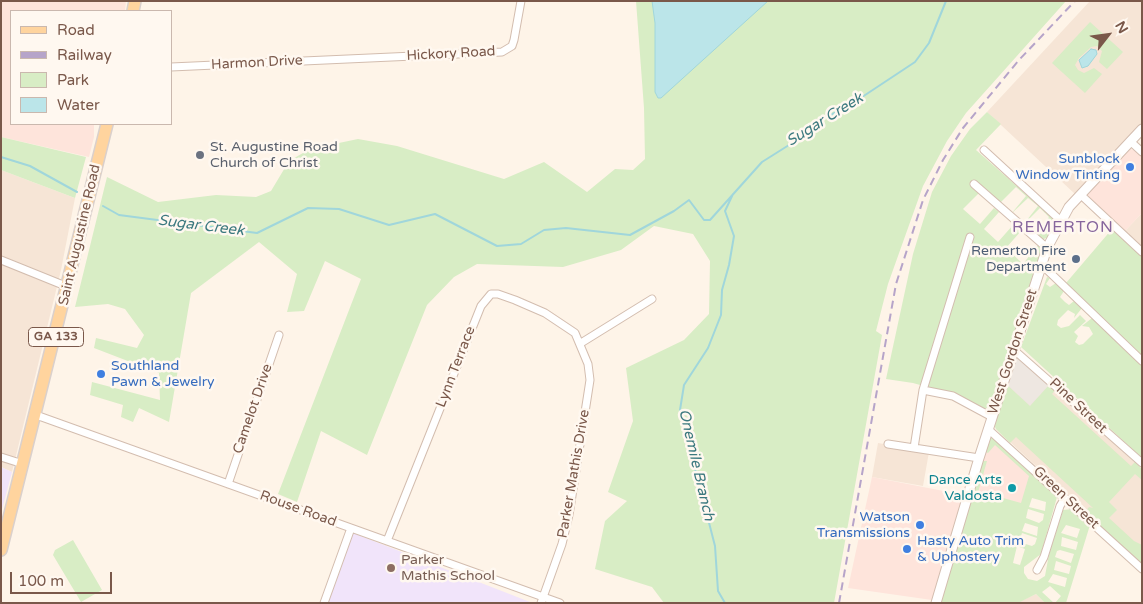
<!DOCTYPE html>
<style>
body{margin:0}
#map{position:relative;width:1143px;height:604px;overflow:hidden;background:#fef4e8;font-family:"Varela Round",sans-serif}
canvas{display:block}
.frame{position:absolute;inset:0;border:2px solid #7a584a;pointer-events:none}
.legend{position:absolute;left:10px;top:10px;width:162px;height:115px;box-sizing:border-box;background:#fff8f0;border:1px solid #cab8ae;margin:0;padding:6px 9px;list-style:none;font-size:15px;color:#7a584a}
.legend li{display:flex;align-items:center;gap:10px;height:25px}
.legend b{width:25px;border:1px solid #cab8ae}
.north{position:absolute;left:1083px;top:10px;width:50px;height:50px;-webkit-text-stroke:4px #fff8f0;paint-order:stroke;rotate:60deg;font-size:14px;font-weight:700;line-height:20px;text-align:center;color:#7a584a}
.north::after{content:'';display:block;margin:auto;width:18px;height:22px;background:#7a584a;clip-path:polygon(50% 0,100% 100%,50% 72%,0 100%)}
.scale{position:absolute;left:10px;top:572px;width:102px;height:22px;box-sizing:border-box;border:2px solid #7a584a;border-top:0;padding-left:6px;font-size:15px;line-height:18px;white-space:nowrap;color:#7a584a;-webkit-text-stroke:4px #fff8f0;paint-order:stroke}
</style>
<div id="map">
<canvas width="1143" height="604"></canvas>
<div class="frame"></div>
<ul class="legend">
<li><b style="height:6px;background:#ffd49e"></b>Road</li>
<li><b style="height:6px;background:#b6a4c9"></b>Railway</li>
<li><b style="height:14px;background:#d8edc5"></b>Park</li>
<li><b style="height:14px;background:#bbe5e9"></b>Water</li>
</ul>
<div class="north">N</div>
<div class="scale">100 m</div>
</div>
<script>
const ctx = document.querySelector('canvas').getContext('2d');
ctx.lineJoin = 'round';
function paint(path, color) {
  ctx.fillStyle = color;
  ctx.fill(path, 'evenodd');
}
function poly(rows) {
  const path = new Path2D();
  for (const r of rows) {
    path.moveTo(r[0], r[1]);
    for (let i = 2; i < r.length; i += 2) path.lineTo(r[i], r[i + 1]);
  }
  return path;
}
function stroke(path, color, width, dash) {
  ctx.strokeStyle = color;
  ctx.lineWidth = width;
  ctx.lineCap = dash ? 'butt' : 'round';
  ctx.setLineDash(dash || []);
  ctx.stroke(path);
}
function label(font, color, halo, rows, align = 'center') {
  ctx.font = font + ' "Varela Round",sans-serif';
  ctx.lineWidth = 5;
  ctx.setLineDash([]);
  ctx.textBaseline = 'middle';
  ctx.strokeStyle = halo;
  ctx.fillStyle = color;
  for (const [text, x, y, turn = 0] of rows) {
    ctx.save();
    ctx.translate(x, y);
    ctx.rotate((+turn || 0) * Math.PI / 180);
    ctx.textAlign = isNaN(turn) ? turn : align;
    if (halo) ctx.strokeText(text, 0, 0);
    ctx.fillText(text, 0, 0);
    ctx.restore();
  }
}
const residential = poly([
 [1090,1,1142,1,1142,123,1075,194,987,112],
 [1,170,75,198,61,270,12,472,1,467],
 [1142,213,1142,247,1125,231],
 [1005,383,1050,384,1142,469,1142,564,996,429],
 [878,443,929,452,923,486,872,477],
 [1036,594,1045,603,1018,603,1019,602]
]);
const commercial = poly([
 [1,1,126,1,125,11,11,11,11,124,94,124,94,137,89,157,1,137],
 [1128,148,1136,151,1142,156,1142,213,1125,231,1089,198,1087,192],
 [988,438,1033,472,1022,510,971,494],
 [872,477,964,495,932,600,848,588]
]);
const industrial = poly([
 [1018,356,1050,384,1030,406,1005,383,1015,357]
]);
const education = poly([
 [1,467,12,472,1,513],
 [353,533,530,602,530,603,328,603]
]);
const green = poly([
 [636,1,1066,1,966,113,947,141,923,186,888,284,876,331,882,335,834,603,664,603,652,587,595,569,605,521,627,501,608,492,633,421,626,368,684,340,709,314,710,261,693,234,654,226,621,250,563,267,477,264,454,277,427,305,367,455,321,431,297,502,278,494,361,279,325,261,304,311,287,312,297,274,259,242,191,293,169,422,139,408,133,422,121,417,123,405,90,395,92,382,160,400,159,373,94,348,96,338,137,348,144,335,125,309,108,304,75,307,107,177,158,202,216,195,256,197,271,191,289,161,310,149,358,139,397,146,504,179,544,162,587,192,615,169,633,170,645,159,644,108],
 [1090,22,1123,52,1107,69,1099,62,1102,51,1097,46,1091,47,1079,58,1075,65,1078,70,1084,73,1094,68,1102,74,1085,93,1052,63],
 [987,112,1001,124,976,150,1054,219,1055,222,1048,237,1042,240,1036,236,1049,217,1040,208,1023,225,1038,206,1028,198,1011,214,1026,196,1016,187,1000,203,974,180,970,185,979,193,963,209,980,224,994,208,999,212,984,229,998,242,1013,225,1021,231,1006,248,1023,264,1038,245,1042,251,992,405,983,410,945,392,913,383,886,379,913,254,932,192,951,156,970,129],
 [1,137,86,157,75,198,1,170],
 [1112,229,1142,257,1142,356,1066,283],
 [1047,277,1050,278,1046,284,1050,287,1056,283,1064,291,1060,297,1065,302,1069,305,1074,301,1082,308,1074,318,1075,314,1068,310,1058,320,1057,325,1061,328,1069,326,1080,315,1086,321,1074,332,1078,336,1075,342,1079,345,1083,344,1093,334,1089,327,1082,326,1092,318,1142,366,1142,458,1021,347],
 [1005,383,1030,406,1050,384,1056,389,1052,394,1131,466,1135,462,1142,469,1142,480,1135,474,1109,502,1117,510,1109,518,1134,541,1142,545,1142,564,1085,512,1089,507,1093,508,1016,437,1010,443,996,429,994,425],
 [990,436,994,436,1057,497,1041,554,1024,567,1024,573,1028,579,1037,581,1045,576,1049,554,1063,510,1073,509,1090,525,1066,603,1055,603,1061,596,1050,586,1042,592,1054,603,1045,603,1036,594,1018,603,938,603,982,461,987,461,977,496,995,501,996,496,1021,503,1029,476,995,445,988,453,986,452],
 [1032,498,1046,502,1045,511,1029,507],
 [1028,509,1044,514,1043,520,1039,523,1026,518],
 [1025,523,1038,527,1037,536,1022,531],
 [1066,525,1080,529,1077,538,1061,533],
 [1022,533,1037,538,1035,544,1032,546,1019,542],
 [1062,537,1078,542,1076,550,1061,546],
 [1017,546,1025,549,1020,565,1013,563],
 [1060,550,1074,554,1071,563,1055,557,1057,551],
 [1056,561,1071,566,1069,574,1054,570],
 [1053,574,1067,578,1065,587,1048,582],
 [73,540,102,590,81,602,53,555,55,550]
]);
const water = poly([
 [652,1,768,1,661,98,658,98,655,92,655,23,652,1],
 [1091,49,1096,50,1097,54,1088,66,1082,68,1079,60,1091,49]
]);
const stream = poly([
 [1,157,30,166,77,192],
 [103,206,119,215,257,233,308,208,339,209,389,225,435,214,497,246,521,244,544,230,566,228,630,235,674,211,689,200,704,220,710,220,762,162,789,145,818,121,847,107,915,62,929,43,946,1],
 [725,603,718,591,715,546,680,410,684,385,708,348,721,315,722,290,729,265,734,236,725,211,733,194]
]);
const minor = poly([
 [171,67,502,52,512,46,514,40,521,1],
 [1130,141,1142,152],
 [984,150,1060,220],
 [974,184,1047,248],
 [1081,195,1142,252],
 [1,260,68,287],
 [1041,264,1142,361],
 [581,343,652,299],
 [1013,349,1142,463],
 [923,390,953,396,992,417],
 [36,415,560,603],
 [988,429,1142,569],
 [888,444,979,458],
 [914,448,923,390,970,237],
 [1,457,23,464],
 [228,484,279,335],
 [387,541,481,306,491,294,498,294,515,300,545,313,575,333,588,364,590,380,569,515,562,544,541,603],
 [1037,570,1044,557,1060,506,1065,498],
 [324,603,351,528]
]);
const tertiary = poly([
 [936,603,979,458,1047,248,1069,207,1142,129]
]);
const primary = poly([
 [133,11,135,1],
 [1,550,107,124]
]);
const rail = poly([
 [839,603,896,284,923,200,943,160,963,128,1019,60,1075,1]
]);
const markers = [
 [200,155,5,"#6b7280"],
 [1130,167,5,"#3f7fe0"],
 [1076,259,5,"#5c6f8a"],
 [101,374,5,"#3f7fe0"],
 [1012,488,5,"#0f9aa8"],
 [920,525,5,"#3f7fe0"],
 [907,549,5,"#3f7fe0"],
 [391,568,5,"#8d6e63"]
];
const shields = [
 [56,337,55]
];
const shieldNames = [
 ["GA 133",56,337]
];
const streetNames = [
 ["Hickory Road",451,54,-3],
 ["Harmon Drive",257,63,-3],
 ["Saint Augustine Road",80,235,-77],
 ["West Gordon Street",1013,352,-72],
 ["Lynn Terrace",456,367,-69],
 ["Pine Street",1078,406,43],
 ["Camelot Drive",253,409,-71],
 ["Parker Mathis Drive",574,474,-80],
 ["Green Street",1066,498,43],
 ["Rouse Road",298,509,20]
];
const worshipNames = [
 ["St. Augustine Road",210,147],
 ["Church of Christ",210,163]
];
const shopNames = [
 ["Sunblock",1120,159],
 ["Window Tinting",1120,175],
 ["Southland",111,366,"left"],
 ["Pawn & Jewelry",111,382,"left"],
 ["Watson",910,517],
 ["Transmissions",910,533],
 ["Hasty Auto Trim",917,541,"left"],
 ["& Uphostery",917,557,"left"]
];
const serviceNames = [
 ["Remerton Fire",1066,251],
 ["Department",1066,267]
];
const cultureNames = [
 ["Dance Arts",1002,480],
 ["Valdosta",1002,496]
];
const educationNames = [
 ["Parker",401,560],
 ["Mathis School",401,576]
];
const waterNames = [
 ["Sugar Creek",825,120,-32],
 ["Sugar Creek",201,226,7],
 ["Onemile Branch",696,465,77]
];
const quarterNames = [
 ["REMERTON",1063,228]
];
paint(residential, '#f6e5d6');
paint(commercial, '#fee4db');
paint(industrial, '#eee7e1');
paint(education, '#f1e4fa');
paint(green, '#d8edc5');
paint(water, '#bbe5e9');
stroke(water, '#a0d6db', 1);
stroke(stream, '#a0d6db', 2);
stroke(minor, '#d3bdaf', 9);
stroke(tertiary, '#d3bdaf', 11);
stroke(primary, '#dad0cc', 14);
stroke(minor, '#fff', 7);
stroke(tertiary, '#fff', 9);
stroke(primary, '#ffd49e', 11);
stroke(rail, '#b6a4c9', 2, [8, 5]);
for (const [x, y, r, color] of markers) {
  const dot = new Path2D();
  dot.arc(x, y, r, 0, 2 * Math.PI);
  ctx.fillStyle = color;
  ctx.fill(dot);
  stroke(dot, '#fff8f0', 2);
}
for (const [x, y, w] of shields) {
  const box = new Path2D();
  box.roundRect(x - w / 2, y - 9.5, w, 19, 4);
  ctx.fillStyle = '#fff8f0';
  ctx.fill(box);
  stroke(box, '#7a584a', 1);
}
label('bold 12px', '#7a584a', null, shieldNames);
label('14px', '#7a584a', '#fff8f0', streetNames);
label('14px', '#5b616d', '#fff8f0', worshipNames, 'left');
label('14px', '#366cbe', '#fff8f0', shopNames, 'right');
label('14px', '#4e5e75', '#fff8f0', serviceNames, 'right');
label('14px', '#0d838f', '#fff8f0', cultureNames, 'right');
label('14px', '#785e54', '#fff8f0', educationNames, 'left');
label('italic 15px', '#3c797f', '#fff8f0', waterNames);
ctx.letterSpacing = '1px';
label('16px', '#87669d', '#fff8f0', quarterNames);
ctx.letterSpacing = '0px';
</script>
